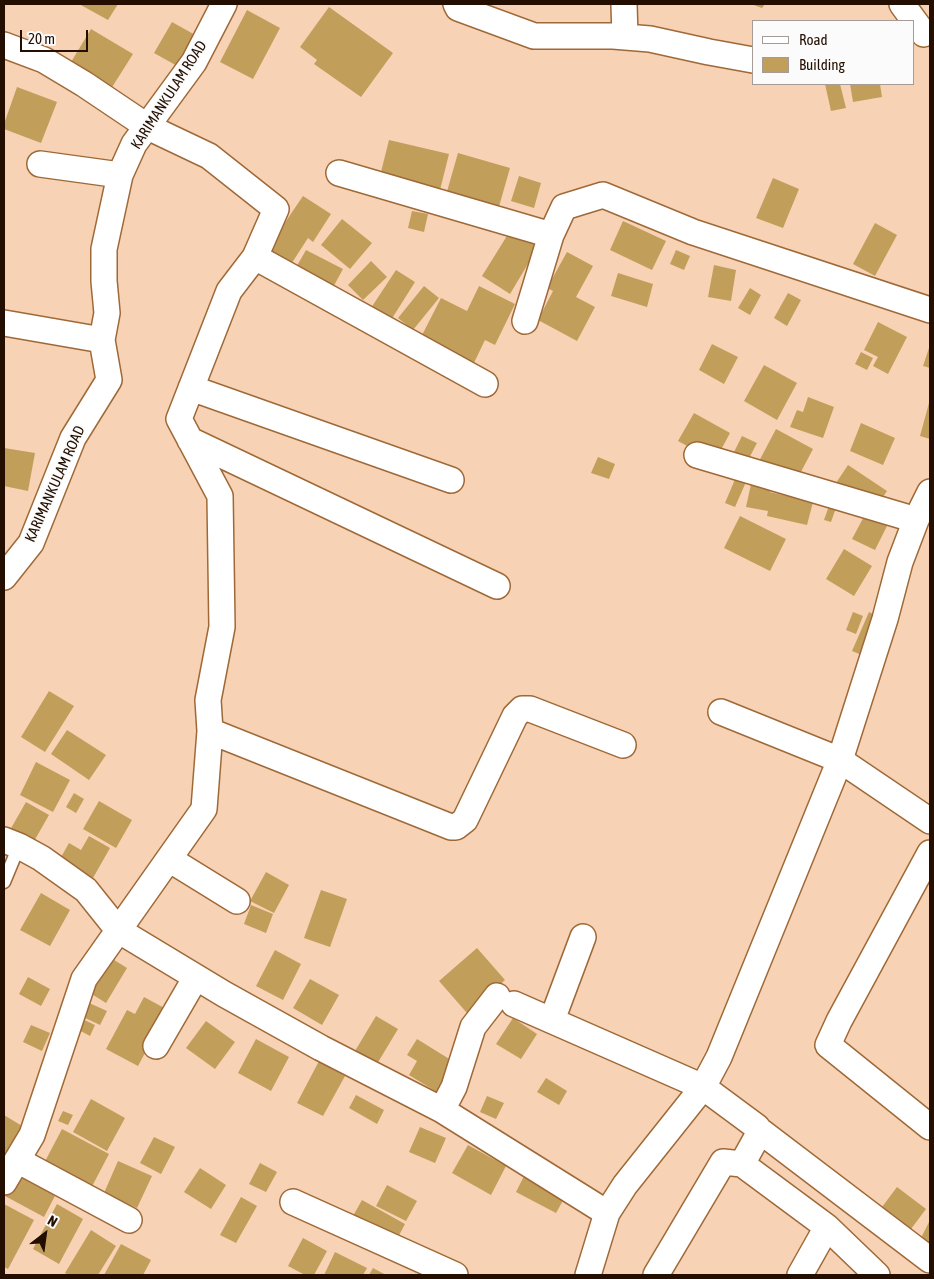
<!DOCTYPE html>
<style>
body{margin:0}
#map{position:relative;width:934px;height:1279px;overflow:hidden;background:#f7d2b4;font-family:"Asap Condensed",sans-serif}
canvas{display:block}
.frame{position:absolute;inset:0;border:5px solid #230e00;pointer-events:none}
.legend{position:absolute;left:752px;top:20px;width:162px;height:65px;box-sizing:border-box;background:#fbfbfb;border:1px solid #a59c97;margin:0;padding:6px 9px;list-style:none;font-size:15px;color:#230e00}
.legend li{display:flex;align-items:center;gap:10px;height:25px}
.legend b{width:25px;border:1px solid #a59c97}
.north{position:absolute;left:20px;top:1209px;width:50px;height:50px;-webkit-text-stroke:4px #fbfbfb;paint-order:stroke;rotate:30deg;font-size:14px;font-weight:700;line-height:20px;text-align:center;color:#230e00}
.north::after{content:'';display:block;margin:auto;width:18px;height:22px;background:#230e00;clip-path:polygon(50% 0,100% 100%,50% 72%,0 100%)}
.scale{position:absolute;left:20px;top:30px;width:68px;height:22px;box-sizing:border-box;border:2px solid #230e00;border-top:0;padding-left:6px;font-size:15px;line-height:18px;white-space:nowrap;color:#230e00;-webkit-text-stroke:4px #fbfbfb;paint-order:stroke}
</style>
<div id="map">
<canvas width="934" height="1279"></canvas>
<div class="frame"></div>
<ul class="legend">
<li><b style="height:6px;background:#fff"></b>Road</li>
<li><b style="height:14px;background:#c29e5b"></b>Building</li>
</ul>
<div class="north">N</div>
<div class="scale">20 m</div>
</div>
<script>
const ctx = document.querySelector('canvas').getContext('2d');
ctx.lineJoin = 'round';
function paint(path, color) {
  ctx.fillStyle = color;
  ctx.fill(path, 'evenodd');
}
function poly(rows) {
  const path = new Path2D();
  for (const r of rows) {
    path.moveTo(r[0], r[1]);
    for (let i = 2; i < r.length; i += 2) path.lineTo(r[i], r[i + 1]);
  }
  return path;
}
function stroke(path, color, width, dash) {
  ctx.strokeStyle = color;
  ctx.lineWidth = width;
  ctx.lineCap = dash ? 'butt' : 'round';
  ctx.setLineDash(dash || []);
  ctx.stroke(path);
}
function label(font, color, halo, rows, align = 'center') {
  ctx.font = font + ' "Asap Condensed",sans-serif';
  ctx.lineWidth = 4;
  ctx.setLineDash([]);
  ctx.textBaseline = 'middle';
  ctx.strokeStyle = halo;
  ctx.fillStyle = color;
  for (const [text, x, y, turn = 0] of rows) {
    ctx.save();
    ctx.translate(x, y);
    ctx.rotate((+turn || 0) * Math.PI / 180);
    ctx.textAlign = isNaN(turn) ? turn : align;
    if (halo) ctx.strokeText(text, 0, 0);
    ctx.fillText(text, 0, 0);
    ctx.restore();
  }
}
const building = poly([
 [79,4,118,4,108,20],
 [751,4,765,4,762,8],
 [329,7,393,53,361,97,314,64,317,60,300,47],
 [247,10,280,28,253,79,220,62],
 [172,22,197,36,179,67,154,53],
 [91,29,133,54,109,92,68,67],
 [825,84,840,84,846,108,831,111],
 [850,84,880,84,882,97,853,102],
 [17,87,57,102,41,143,4,129,4,124],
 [389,140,449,154,440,190,380,176],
 [458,153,510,168,498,210,446,195],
 [519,176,541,183,534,208,511,201],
 [773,178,799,189,783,228,756,218],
 [303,196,331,214,313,242,308,238,286,272,261,255,282,223,284,224],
 [412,211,428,214,424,232,408,228],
 [342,219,372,243,350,269,321,245],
 [623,221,666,241,652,270,610,250],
 [875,223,897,235,875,276,853,264],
 [510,231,538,247,510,294,482,276],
 [306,250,343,269,331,291,294,271],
 [676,250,690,256,684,270,670,264],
 [567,252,593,266,576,297,595,307,577,341,538,320,553,291,547,288],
 [371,261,387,277,363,300,348,285],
 [714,265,736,270,731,301,708,297],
 [396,270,415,282,391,320,371,308],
 [618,273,653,284,647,307,611,296],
 [424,286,439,298,413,330,398,318],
 [479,286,515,304,495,345,485,340,471,369,418,343,441,298,467,311],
 [750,288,761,295,750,315,738,308],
 [788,293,801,300,787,326,774,318],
 [878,322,907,337,888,374,873,366,878,357,864,350],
 [712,344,738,357,724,384,699,370],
 [930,345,930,368,923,366],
 [861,352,873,358,867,370,855,364],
 [764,365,797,383,777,420,744,401],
 [808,397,834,407,823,438,790,427,797,410,803,412],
 [929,403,930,404,930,439,920,436],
 [694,413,730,433,715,461,678,441],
 [861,423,895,438,883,465,850,451],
 [776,429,813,449,794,485,757,465],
 [742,436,757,443,746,464,732,456],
 [4,448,35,453,28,491,4,486],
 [598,457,615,464,609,479,591,473],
 [848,465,887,491,875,509,836,483],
 [753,475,773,480,770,492,813,502,807,525,767,516,768,511,746,507],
 [736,477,746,482,735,507,725,503],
 [830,503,837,505,831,522,824,520],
 [868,509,890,520,875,550,852,539],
 [740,516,786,539,770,571,724,548],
 [844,549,872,566,854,596,826,579],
 [853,612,863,616,856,634,846,630],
 [869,612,881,618,864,656,852,651],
 [49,691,74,706,45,752,21,737],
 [67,730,106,755,89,780,51,754],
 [36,762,70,780,53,812,20,795],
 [74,793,84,799,76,813,66,807],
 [99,801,132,820,116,848,83,829],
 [26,802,49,815,33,843,10,830],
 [89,836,110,848,93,878,60,859,69,843,81,850],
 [266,872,289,885,274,913,250,901],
 [321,890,347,899,330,947,304,938],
 [41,893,70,910,50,946,20,930],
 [251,905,273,914,266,933,244,924],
 [477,948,505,980,467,1013,439,981],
 [275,950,301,964,283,1000,256,986],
 [111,958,127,968,106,1003,90,993],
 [28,977,50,989,41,1006,19,994],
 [310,979,339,995,322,1025,293,1008],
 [144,997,168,1010,138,1066,106,1049,127,1010,135,1014],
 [87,1002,107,1011,100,1025,81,1016],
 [376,1016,398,1029,377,1064,355,1051],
 [80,1018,95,1025,90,1036,75,1028],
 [513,1018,537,1034,521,1059,496,1044],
 [206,1021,235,1042,215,1069,186,1048],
 [31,1025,50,1033,42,1051,23,1042],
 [256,1039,289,1057,271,1091,238,1073],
 [417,1039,459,1065,440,1094,409,1075,417,1061,407,1055],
 [319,1061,345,1076,323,1116,297,1103],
 [546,1078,567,1091,559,1105,537,1092],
 [356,1095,384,1110,377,1124,349,1108],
 [487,1096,504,1103,496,1119,480,1112],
 [91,1099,125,1118,107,1151,73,1132],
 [63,1111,73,1115,68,1125,58,1121],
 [4,1115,27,1129,9,1157,4,1153],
 [420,1127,446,1138,435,1163,409,1152],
 [62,1129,109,1154,88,1194,41,1169],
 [154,1137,175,1147,161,1174,140,1163],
 [468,1145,506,1166,491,1195,452,1173],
 [118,1161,152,1176,137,1208,104,1193],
 [260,1163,277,1172,266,1192,249,1184],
 [200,1168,226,1185,211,1209,184,1192],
 [18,1171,57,1192,44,1217,5,1196],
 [524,1176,565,1197,556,1213,516,1192],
 [387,1185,417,1201,406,1221,376,1206],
 [897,1187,926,1209,911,1229,882,1207],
 [241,1197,257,1206,236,1243,220,1235],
 [362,1200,405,1224,389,1254,345,1230],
 [4,1204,34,1220,8,1269,4,1267],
 [57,1204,83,1219,59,1264,33,1249],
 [930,1220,930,1249,920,1240],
 [91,1230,116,1246,98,1275,69,1275,65,1273],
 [303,1238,327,1251,314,1275,305,1275,288,1266],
 [121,1244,151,1260,143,1275,104,1275],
 [335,1252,367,1268,363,1275,324,1275],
 [373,1268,386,1275,369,1275]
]);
const service = poly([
 [4,882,19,846]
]);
const minor = poly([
 [456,4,458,8,534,36,613,36,650,39,709,52,753,60],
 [624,4,625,37],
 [902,4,924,34],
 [4,45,44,60,84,84,148,127,209,156,276,209,255,257,229,291,179,419,220,496,222,627,208,700,210,731,204,809,84,979,32,1135,4,1182],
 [40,164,120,175],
 [339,173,551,235],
 [255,257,485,384],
 [525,321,551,235,564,207,603,195,693,232,930,310],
 [4,323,102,340],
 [191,388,451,480],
 [190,440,497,586],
 [697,455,916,520],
 [4,577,31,543,73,438,109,380,102,340,107,313,104,281,104,249,120,175,134,144,194,62,224,4],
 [721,712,840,760,930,821],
 [210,731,451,827,456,827,465,820,515,716,522,709,530,709,623,745],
 [4,840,19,846,41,858,86,890,118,930,224,994,321,1048,442,1110,607,1213],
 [930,853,839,1021,828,1045,930,1127],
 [169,859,237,901],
 [514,1004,703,1087,625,1185,607,1213,588,1275],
 [552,1020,583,937],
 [156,1046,196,977],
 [442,1110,454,1087,473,1027,497,996],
 [759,1130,930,1260],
 [17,1160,129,1220],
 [293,1202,455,1275],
 [827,1227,877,1275],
 [656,1275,723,1162,742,1164],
 [800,1275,827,1227,742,1164,757,1137,759,1130,757,1127,703,1087,719,1057,840,760,885,619,900,562,916,520,930,492]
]);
const streetNames = [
 ["KARIMANKULAM ROAD",169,95,-57],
 ["KARIMANKULAM ROAD",55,484,-66]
];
paint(building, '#c29e5b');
stroke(service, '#9f6937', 15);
stroke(minor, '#9f6937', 28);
stroke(service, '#fff', 12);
stroke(minor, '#fff', 25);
label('15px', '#230e00', '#fbfbfb', streetNames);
</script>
